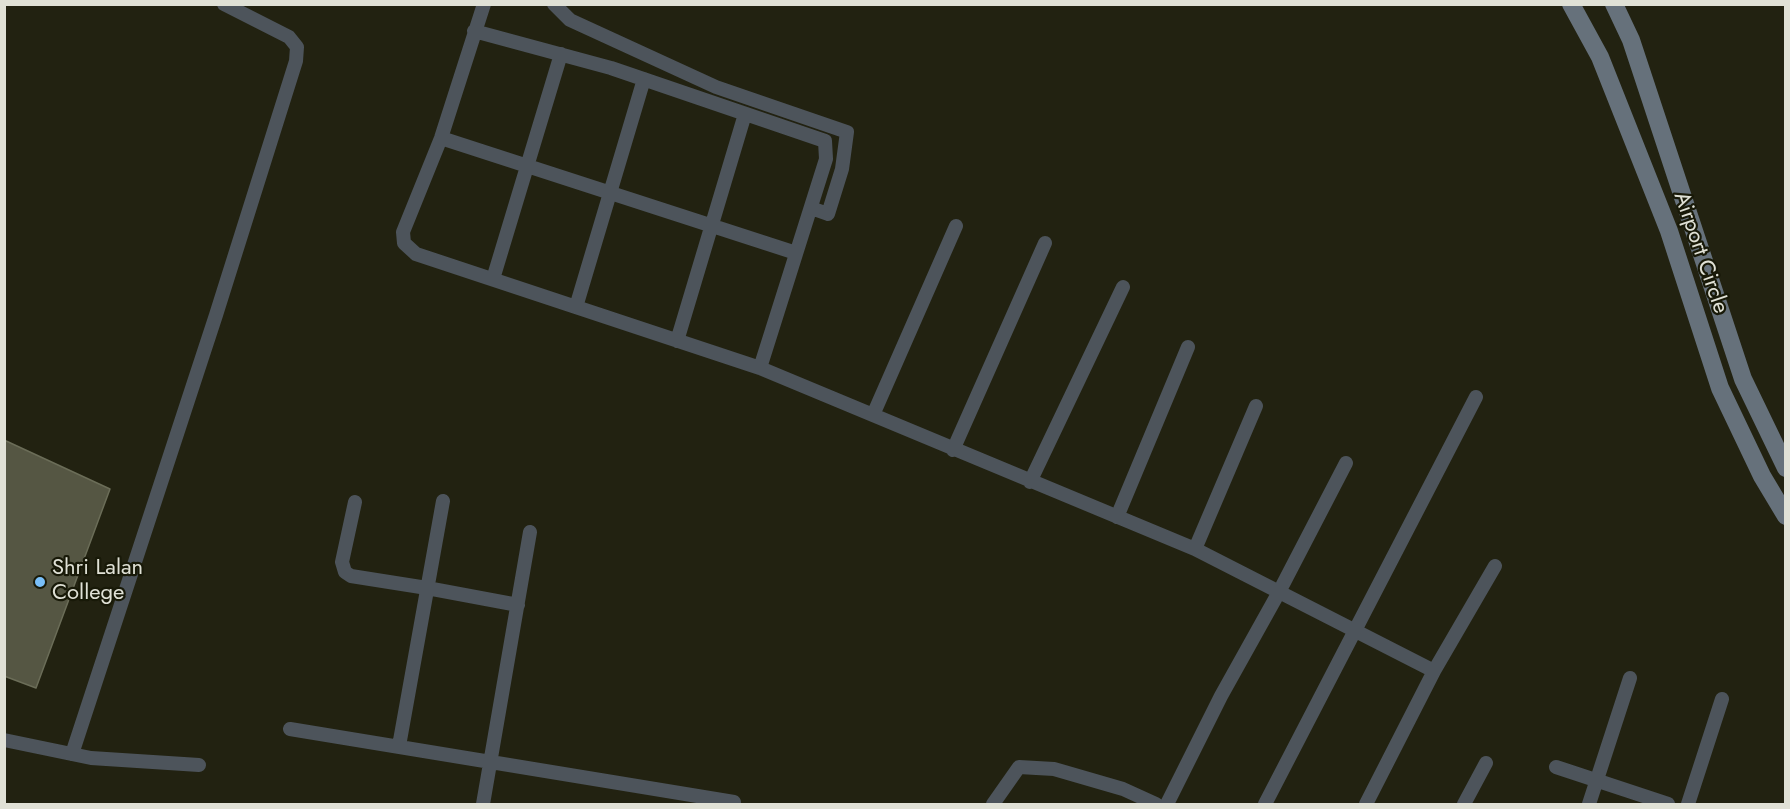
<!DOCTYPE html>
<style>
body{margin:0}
#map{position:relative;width:1790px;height:809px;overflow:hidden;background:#221;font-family:Jost,sans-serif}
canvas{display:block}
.frame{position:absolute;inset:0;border:6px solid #e0e1d6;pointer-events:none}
</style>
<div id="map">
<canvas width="1790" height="809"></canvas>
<div class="frame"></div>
</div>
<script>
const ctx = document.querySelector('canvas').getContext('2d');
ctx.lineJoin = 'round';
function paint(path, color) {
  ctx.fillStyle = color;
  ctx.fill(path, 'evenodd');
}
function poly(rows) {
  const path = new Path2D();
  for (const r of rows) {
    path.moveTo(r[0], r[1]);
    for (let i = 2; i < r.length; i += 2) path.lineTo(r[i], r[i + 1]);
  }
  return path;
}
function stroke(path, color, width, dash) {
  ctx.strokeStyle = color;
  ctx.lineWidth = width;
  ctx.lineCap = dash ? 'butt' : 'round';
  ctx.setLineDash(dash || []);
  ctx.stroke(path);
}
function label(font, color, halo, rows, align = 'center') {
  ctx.font = font + ' Jost,sans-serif';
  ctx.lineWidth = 4.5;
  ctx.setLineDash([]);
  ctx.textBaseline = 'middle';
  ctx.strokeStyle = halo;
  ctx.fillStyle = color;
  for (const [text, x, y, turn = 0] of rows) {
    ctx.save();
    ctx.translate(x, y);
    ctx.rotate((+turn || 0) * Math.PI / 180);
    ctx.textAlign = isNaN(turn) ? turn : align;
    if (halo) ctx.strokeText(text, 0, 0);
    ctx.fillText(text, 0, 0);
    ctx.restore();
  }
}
const building = poly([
 [4,440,110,489,36,688,4,676,4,440]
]);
const street = poly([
 [484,4,441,138,403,232,404,243,416,254,760,368,1195,549,1434,671],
 [554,4,570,20,716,87,847,132,842,169,828,214,811,208],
 [474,31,611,68,825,141,826,159,760,368],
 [441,138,796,253],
 [493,279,561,54],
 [576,307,644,79],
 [677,341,745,114],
 [873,415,956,226],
 [953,450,1045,243],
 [1030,482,1123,287],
 [355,502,342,562,345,572,351,576,427,588,518,605],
 [1117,517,1188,347],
 [1195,549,1256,406],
 [290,729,734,802],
 [4,740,91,758,199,765],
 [399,746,443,501],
 [72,754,216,315,296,61,297,47,289,37,224,4],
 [1556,767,1668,804],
 [483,804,530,532],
 [993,804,1019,767,1054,769,1123,789,1156,804],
 [1167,804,1221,696,1279,592,1346,463],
 [1265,804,1476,397],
 [1366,804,1434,671,1495,566],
 [1464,804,1486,763],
 [1589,804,1630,678],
 [1688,804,1722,699]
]);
const secondary = poly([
 [1571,4,1600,57,1669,231,1720,388,1762,476,1786,516],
 [1614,4,1631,40,1743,379,1786,468]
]);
const markers = [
 [40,582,6,"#79bff8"]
];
const streetNames = [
 ["Airport Circle",1700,253,71]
];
const poiNames = [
 ["Shri Lalan",52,569],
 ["College",52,594]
];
paint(building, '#555643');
stroke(building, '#6b6d58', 1.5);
stroke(street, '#4d545b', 14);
stroke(secondary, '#66717b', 18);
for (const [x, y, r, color] of markers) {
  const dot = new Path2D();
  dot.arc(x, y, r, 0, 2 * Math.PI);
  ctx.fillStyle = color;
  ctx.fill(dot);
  stroke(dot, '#181908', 2);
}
label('22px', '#e0e1d6', '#181908', streetNames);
label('22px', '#e0e1d6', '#181908', poiNames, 'left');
</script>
